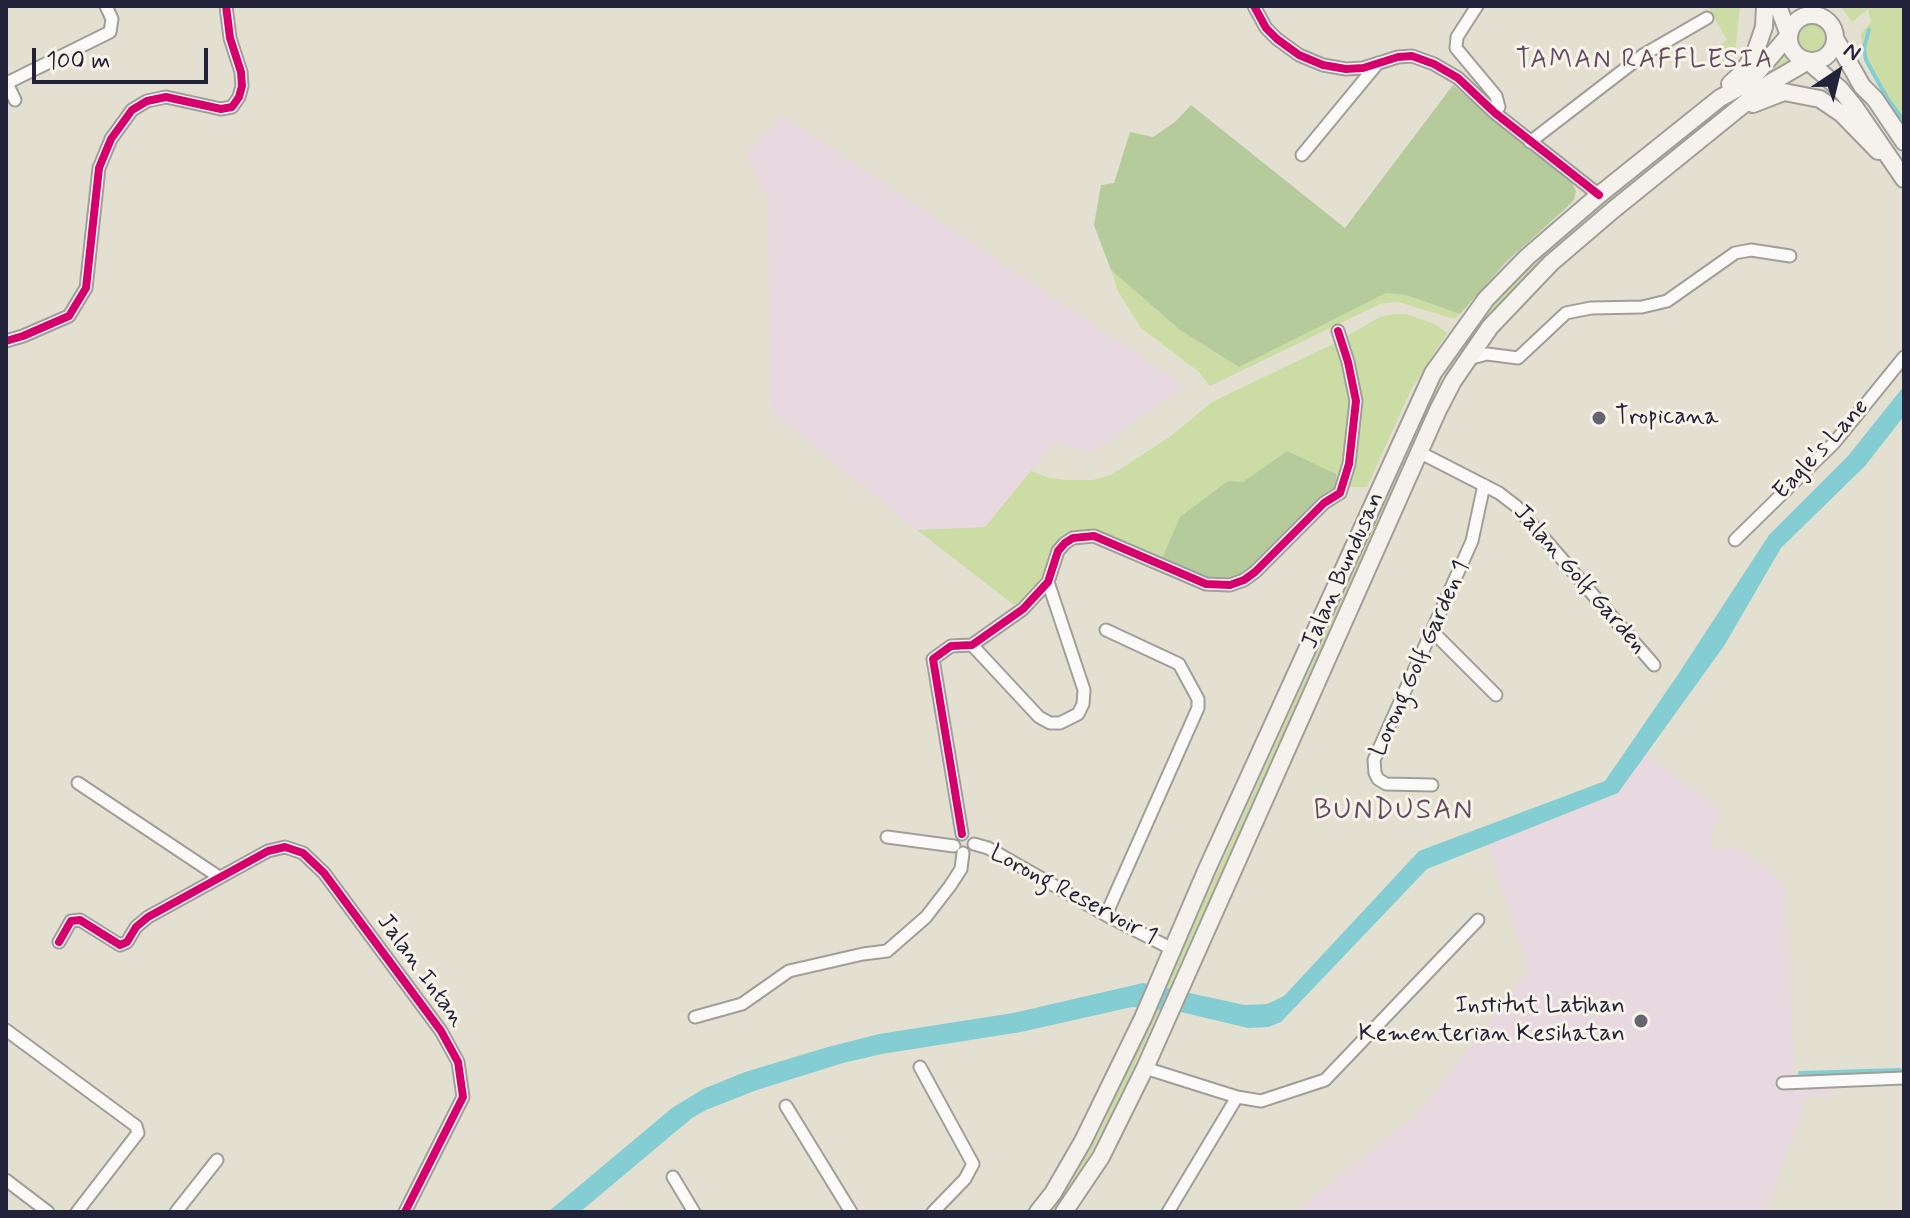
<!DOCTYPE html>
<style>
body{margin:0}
#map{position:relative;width:1910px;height:1218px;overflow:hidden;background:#e4e0d1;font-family:Mynerve,sans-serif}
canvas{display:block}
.frame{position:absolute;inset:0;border:8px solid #22223b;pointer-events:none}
.north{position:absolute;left:1798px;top:32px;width:80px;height:80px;-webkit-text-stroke:6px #f7f3e8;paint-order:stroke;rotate:35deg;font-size:22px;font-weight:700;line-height:32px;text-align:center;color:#22223b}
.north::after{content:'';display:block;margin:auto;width:28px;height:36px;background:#22223b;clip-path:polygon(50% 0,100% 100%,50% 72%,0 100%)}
.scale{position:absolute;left:32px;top:48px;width:176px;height:36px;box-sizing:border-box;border:4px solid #22223b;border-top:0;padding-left:10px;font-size:24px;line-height:28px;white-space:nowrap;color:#22223b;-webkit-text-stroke:6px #f7f3e8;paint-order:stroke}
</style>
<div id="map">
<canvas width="1910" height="1218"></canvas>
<div class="frame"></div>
<div class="north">N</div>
<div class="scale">100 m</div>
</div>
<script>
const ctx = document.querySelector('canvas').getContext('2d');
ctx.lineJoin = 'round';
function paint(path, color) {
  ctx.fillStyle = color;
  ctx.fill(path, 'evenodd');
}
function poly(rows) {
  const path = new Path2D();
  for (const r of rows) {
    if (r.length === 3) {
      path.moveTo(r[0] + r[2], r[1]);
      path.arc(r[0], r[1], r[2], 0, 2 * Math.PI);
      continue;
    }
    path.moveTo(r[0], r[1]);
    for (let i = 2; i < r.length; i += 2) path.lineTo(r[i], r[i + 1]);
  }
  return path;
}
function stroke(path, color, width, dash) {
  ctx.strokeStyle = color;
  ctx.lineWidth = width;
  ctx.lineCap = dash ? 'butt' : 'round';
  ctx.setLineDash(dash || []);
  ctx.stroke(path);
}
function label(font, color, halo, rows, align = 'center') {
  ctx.font = font + ' Mynerve,sans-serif';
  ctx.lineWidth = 6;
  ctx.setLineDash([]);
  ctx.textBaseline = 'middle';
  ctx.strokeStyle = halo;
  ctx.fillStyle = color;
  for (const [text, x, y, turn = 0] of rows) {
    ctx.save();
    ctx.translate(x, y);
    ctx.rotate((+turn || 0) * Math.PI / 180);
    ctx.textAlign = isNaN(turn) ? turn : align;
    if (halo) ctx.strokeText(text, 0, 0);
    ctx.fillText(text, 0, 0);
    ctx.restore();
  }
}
const built = poly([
 [785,117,1185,386,1092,452,1054,443,985,527,917,530,770,410,768,198,746,155],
 [1646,754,1723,812,1712,827,1713,849,1738,848,1777,876,1784,887,1795,1075,1833,1073,1834,1095,1808,1096,1765,1212,1296,1212,1420,1112,1529,970,1487,845,1618,793]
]);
const green = poly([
 [1708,6,1740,6,1735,53,1725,62,1717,47,1727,40],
 [1845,6,1904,6,1904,124,1886,99,1864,59,1861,34,1871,22,1868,9,1852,22,1842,8],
 [1811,37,17],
 [1781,51,1789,64,1762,80,1646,172,1531,270,1483,321,1447,375,1444,373,1481,319,1529,267,1590,214,1760,76],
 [1111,270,1180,330,1238,366,1386,293,1406,295,1460,314,1454,319,1398,302,1380,304,1210,386,1199,372,1141,328,1118,291],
 [1395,314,1406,314,1435,324,1447,333,1411,390,1367,487,1347,487,1336,490,1287,451,1243,482,1161,561,1096,532,1070,534,1056,550,1033,592,1014,605,917,530,985,527,1031,471,1049,478,1068,480,1093,480,1111,475,1171,436,1212,402,1331,345,1380,317],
 [1441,379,1444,381,1127,1082,1085,1165,1054,1212,1050,1212,1100,1131]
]);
const forest = poly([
 [1453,85,1526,147,1570,179,1576,191,1574,200,1566,208,1506,262,1460,314,1406,295,1386,293,1239,367,1180,330,1111,270,1094,225,1101,185,1114,183,1130,132,1153,137,1175,122,1191,105,1345,228],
 [1287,451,1336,474,1336,490,1320,499,1252,569,1240,577,1218,582,1209,581,1161,561,1180,517,1228,481,1243,482]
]);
const water = poly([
 [1904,386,1904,416,1865,466,1781,548,1724,646,1618,793,1427,869,1281,1022,1269,1027,1248,1028,1181,1012,1132,1007,1021,1032,882,1054,843,1063,757,1090,706,1110,692,1118,580,1212,548,1212,672,1108,703,1089,745,1072,828,1047,879,1034,1013,1013,1143,983,1245,1005,1267,1004,1284,996,1419,851,1605,781,1679,673,1769,535,1848,456]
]);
const stream = poly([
 [1869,30,1864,48,1866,60,1887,98,1904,121],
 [1800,1073,1900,1070]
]);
const street = poly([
 [1254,6,1266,28,1277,39,1299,55,1323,65,1346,69,1363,68,1398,57,1412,56,1434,64,1458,78,1495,113,1599,195],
 [1477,6,1457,37,1456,48,1496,96,1499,107,1495,113],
 [6,81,15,100],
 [7,83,110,32,112,19,106,6],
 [1530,142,1643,55,1707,18],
 [1302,155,1378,63],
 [6,341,23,336,69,316,86,288,99,168,111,139,132,110,147,101,166,97,221,109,232,107,239,97,242,86,241,72,230,38,226,6],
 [1468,359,1487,354,1518,358,1566,313,1591,308,1642,307,1667,301,1735,253,1751,250,1790,256],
 [1419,452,1499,493,1516,506,1654,665],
 [1735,540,1834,443,1904,357],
 [1432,631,1496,695],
 [972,645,1039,717,1050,723,1060,723,1078,714,1083,704,1084,690,1048,582],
 [78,783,219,877],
 [1432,785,1386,784,1378,779,1375,773,1374,760,1472,541,1484,485],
 [962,834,933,659,951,646,972,645,1023,609,1048,582,1058,551,1065,543,1073,538,1094,536,1206,584,1230,585,1244,580,1255,572,1324,503,1340,493,1349,464,1356,401,1348,362,1338,331],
 [887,837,954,846],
 [974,844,988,848,1106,915,1172,949],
 [1106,915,1198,708,1198,699,1179,664,1106,630],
 [59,942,71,921,80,920,120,945,127,942,136,927,148,917,268,851,285,847,303,853,324,873,441,1031,458,1062,463,1097,405,1212],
 [695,1017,742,1004,789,971,863,954,887,951,926,917,950,886,961,869,963,853],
 [6,1030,136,1126,138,1133,77,1212],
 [920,1067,973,1164,965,1179,933,1212],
 [1145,1068,1237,1097,1261,1101,1325,1080,1478,920],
 [1783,1083,1904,1078],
 [786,1106,851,1212],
 [673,1177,694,1212],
 [6,1180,48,1212],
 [176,1212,217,1160],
 [1168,1212,1237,1097]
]);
const secondary = poly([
 [1812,38,23],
 [1836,40,1862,86,1875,99,1904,142],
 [1730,84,1743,72,1755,53,1764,27,1765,6],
 [1753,104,1784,92,1820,99,1842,114,1878,151],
 [1038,1212,1053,1193,1083,1141,1143,1018,1207,869,1433,373,1486,299,1527,257,1599,195,1720,98,1744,85,1754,76,1789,35,1778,6],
 [1064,1212,1101,1157,1145,1068,1438,410,1453,381,1490,327,1551,263,1613,210,1770,83,1808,61,1840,89,1854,106,1904,179]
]);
const cycleway = poly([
 [1254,6,1266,28,1277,39,1299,55,1323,65,1346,69,1363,68,1398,57,1412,56,1434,64,1458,78,1495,113,1599,195],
 [6,341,23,336,69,316,86,288,99,168,111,139,132,110,147,101,166,97,221,109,232,107,239,97,242,86,241,72,230,38,226,6],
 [962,834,933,659,951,646,972,645,1023,609,1048,582,1058,551,1065,543,1073,538,1094,536,1206,584,1230,585,1244,580,1255,572,1324,503,1340,493,1349,464,1356,401,1348,362,1338,331],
 [59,942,71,921,80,920,120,945,127,942,136,927,148,917,268,851,285,847,303,853,324,873,441,1031,458,1062,463,1097,405,1212]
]);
const markers = [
 [1599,418,8,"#666470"],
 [1641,1021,8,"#666470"]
];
const poiNames = [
 ["Tropicana",1615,418],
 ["Institut Latihan",1625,1007,"right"],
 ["Kementerian Kesihatan",1625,1035,"right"]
];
const streetNames = [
 ["Eagle's Lane",1822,450,-47],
 ["Jalan Bundusan",1344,571,-66],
 ["Jalan Golf Garden",1579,580,49],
 ["Lorong Golf Garden 1",1421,659,-66],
 ["Lorong Reservoir 1",1073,896,28],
 ["Jalan Intan",420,971,54]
];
const neighbourhoodNames = [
 ["TAMAN RAFFLESIA",1645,62]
];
const quarterNames = [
 ["BUNDUSAN",1394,812]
];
paint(built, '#e8d8df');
paint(green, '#cbdca4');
paint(forest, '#b6cb9b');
paint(water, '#84ced3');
stroke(stream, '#84ced3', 4);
stroke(street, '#a09e99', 15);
stroke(secondary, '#a09e99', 20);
stroke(street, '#fbfaf8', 11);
stroke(secondary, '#f5f2ed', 16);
stroke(cycleway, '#d6006c', 8);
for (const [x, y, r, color] of markers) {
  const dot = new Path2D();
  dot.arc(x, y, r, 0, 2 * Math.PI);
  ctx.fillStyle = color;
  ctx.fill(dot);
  stroke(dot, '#f7f3e8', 3);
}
label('24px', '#22223b', '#f7f3e8', poiNames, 'left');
label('24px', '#22223b', '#f7f3e8', streetNames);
ctx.letterSpacing = '2px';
label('26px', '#654a63', '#f7f3e8', neighbourhoodNames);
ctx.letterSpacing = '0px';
ctx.letterSpacing = '2px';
label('28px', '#654a63', '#f7f3e8', quarterNames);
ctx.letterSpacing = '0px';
</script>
